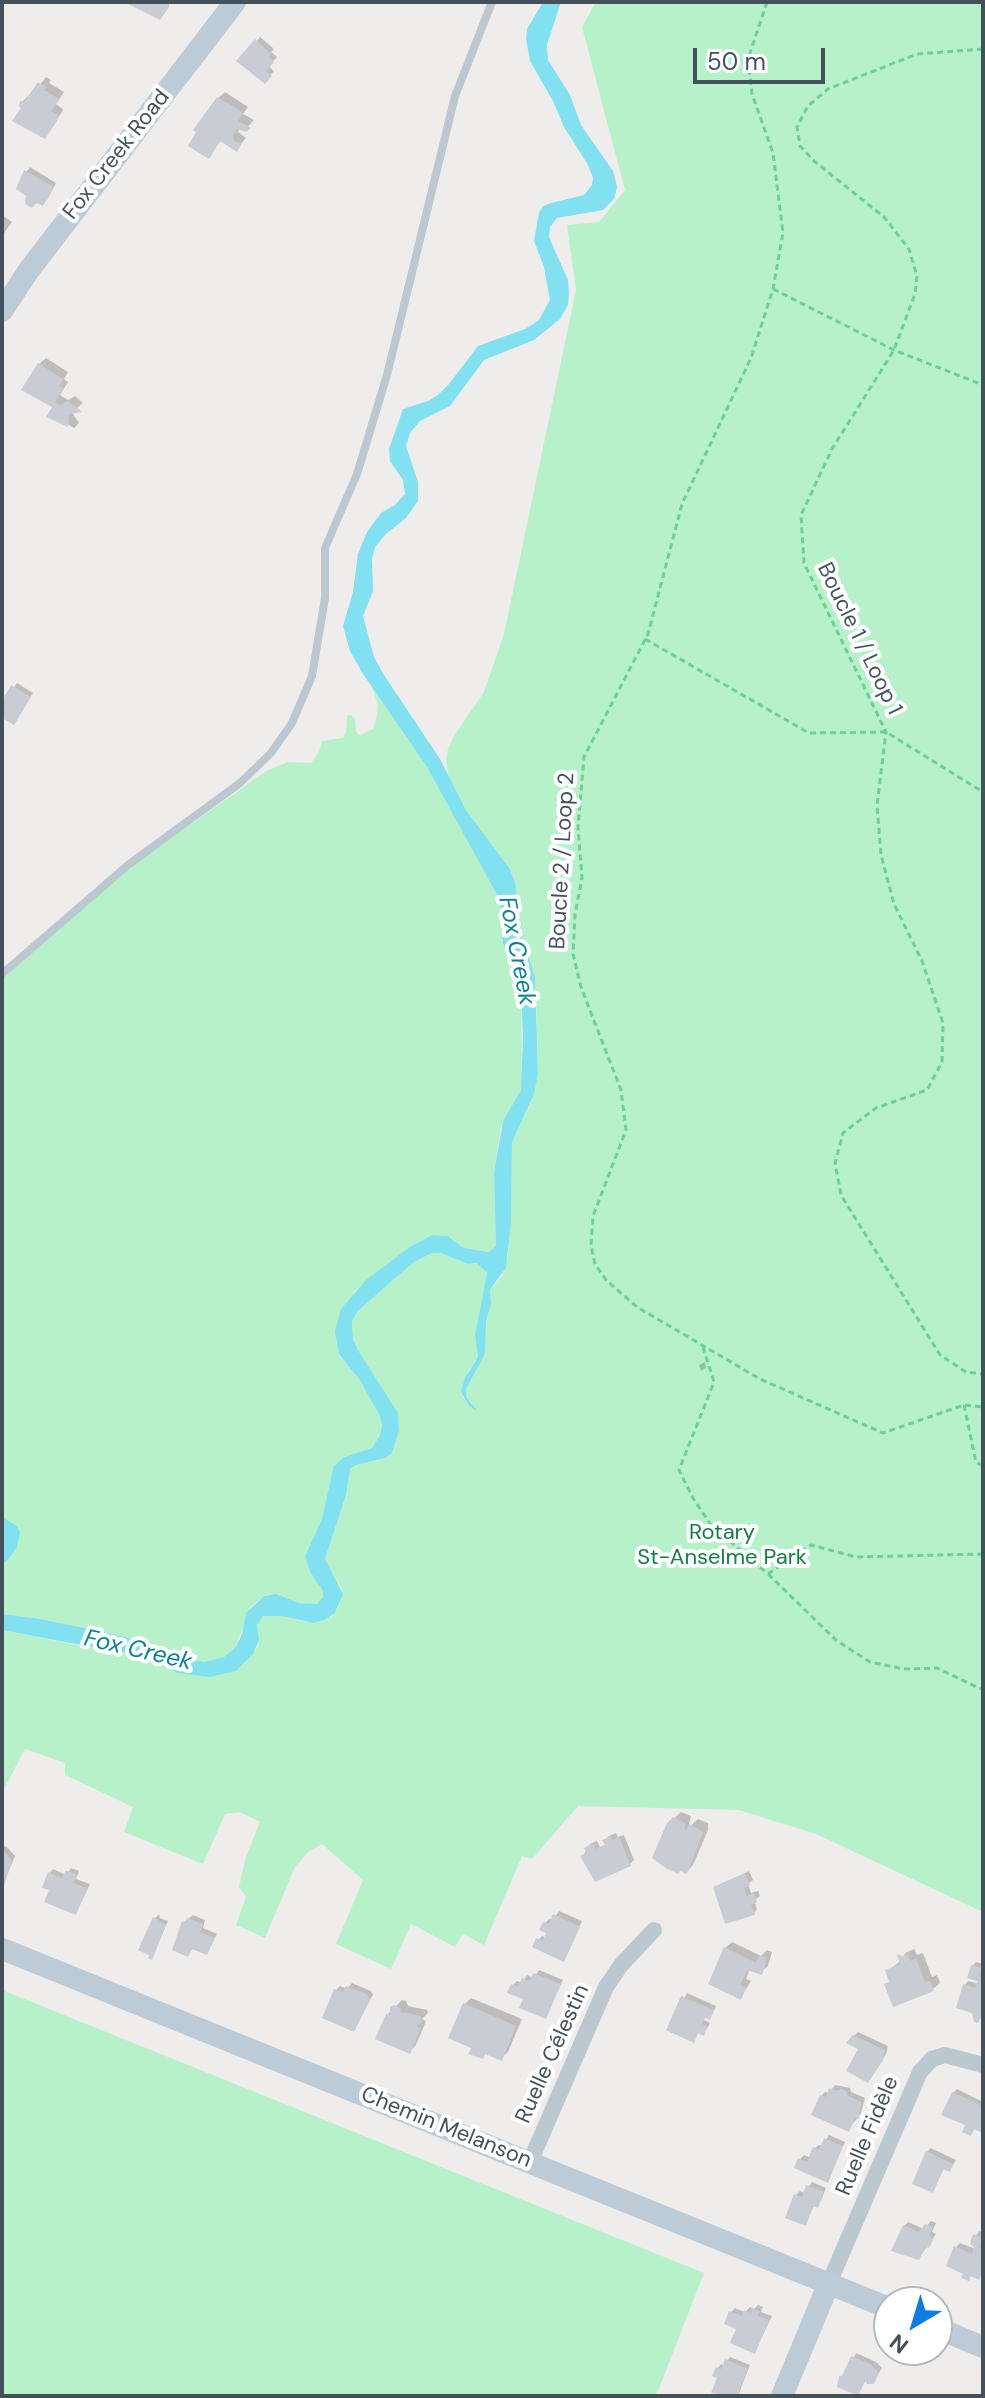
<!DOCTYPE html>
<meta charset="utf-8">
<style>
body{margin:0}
#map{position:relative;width:985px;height:2398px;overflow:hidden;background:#efecec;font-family:"DM Sans",sans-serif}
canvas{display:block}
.frame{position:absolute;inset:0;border:4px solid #44515b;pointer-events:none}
.north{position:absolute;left:873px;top:2286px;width:80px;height:80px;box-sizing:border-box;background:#fff;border:2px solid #b4b9bd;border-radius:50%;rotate:218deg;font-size:22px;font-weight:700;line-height:32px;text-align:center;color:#44515b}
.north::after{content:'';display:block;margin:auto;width:28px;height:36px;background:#0f7ce6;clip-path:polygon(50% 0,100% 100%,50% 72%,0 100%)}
.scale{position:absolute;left:693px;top:48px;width:132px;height:36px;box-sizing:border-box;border:4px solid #44515b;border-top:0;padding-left:10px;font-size:24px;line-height:28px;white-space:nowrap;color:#44515b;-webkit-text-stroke:6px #fff;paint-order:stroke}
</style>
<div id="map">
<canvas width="985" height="2398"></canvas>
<div class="frame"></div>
<div class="north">N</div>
<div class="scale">50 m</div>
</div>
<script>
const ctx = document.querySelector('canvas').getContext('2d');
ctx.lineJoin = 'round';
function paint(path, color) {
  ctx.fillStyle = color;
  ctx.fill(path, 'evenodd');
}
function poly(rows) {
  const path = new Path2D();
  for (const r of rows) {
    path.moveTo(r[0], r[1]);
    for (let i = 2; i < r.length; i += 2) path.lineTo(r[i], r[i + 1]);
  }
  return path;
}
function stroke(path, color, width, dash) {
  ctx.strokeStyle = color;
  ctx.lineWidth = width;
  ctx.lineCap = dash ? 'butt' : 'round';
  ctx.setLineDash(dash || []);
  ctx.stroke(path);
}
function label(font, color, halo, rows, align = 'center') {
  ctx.font = font + ' "DM Sans",sans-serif';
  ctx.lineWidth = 8;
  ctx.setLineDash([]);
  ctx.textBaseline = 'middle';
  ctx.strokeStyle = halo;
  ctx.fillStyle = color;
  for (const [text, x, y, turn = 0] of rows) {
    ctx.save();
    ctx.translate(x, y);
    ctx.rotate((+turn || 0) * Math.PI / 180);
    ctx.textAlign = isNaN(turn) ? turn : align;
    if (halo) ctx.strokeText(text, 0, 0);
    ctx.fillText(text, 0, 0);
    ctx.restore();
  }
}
const green = poly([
 [596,2,983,2,983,1912,816,1834,739,1810,578,1806,532,1859,522,1856,484,1945,463,1934,455,1947,411,1924,391,1969,336,1944,363,1880,322,1844,308,1852,295,1867,265,1938,236,1925,246,1897,239,1887,246,1857,260,1822,240,1812,225,1814,203,1864,124,1832,133,1807,65,1775,65,1763,25,1749,2,1793,2,1630,147,1659,236,1671,258,1647,257,1625,260,1618,267,1615,282,1616,306,1622,330,1617,335,1613,339,1607,342,1588,329,1571,325,1559,346,1495,350,1469,356,1465,385,1458,392,1453,399,1431,398,1413,358,1350,353,1339,352,1321,357,1312,394,1279,414,1262,432,1253,441,1253,468,1264,477,1263,487,1273,475,1335,478,1357,469,1370,461,1392,463,1398,474,1405,466,1396,466,1389,485,1354,486,1322,491,1304,490,1290,503,1275,508,1257,512,1141,530,1104,538,1074,536,988,521,933,515,882,510,869,466,810,449,777,446,762,448,749,454,736,484,692,504,634,576,290,567,225,599,222,625,190,582,27],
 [372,687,427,767,492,883,500,900,503,943,521,988,522,1083,521,1090,501,1126,494,1173,496,1246,489,1252,470,1249,462,1247,448,1236,432,1235,411,1246,354,1291,339,1354,359,1379,380,1416,382,1426,380,1435,372,1448,344,1457,334,1466,332,1473,322,1519,305,1556,310,1572,323,1591,323,1597,316,1605,299,1603,270,1594,264,1596,250,1607,236,1647,224,1657,204,1662,182,1658,126,1637,2,1614,2,1564,7,1561,17,1547,20,1533,17,1526,2,1517,2,979,131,867,266,771,288,762,311,763,319,752,322,741,343,738,346,733,347,716,351,715,355,719,356,732,360,735,373,729,377,716,378,705],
 [2,1990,704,2273,656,2396,2,2396]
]);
const water = poly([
 [543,2,561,2,547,45,548,60,570,95,581,125,613,171,617,187,614,199,603,210,557,218,550,227,549,237,568,280,569,293,568,305,560,319,534,340,484,360,450,406,420,421,410,433,406,446,418,482,418,501,406,518,386,534,375,547,372,559,373,591,363,616,374,657,384,675,440,759,466,810,510,869,515,882,521,933,535,977,538,1074,534,1094,512,1142,511,1221,506,1268,490,1290,491,1304,486,1322,485,1354,466,1389,466,1396,477,1411,469,1406,461,1392,465,1378,478,1357,475,1335,487,1273,477,1263,468,1264,441,1253,432,1253,414,1262,394,1279,357,1312,352,1321,353,1339,358,1350,398,1413,399,1431,392,1453,385,1458,356,1465,350,1469,346,1495,325,1559,343,1594,335,1613,324,1620,313,1623,282,1616,263,1616,257,1625,259,1640,253,1654,236,1671,210,1677,178,1673,139,1656,2,1630,2,1614,40,1619,126,1637,182,1658,204,1662,224,1657,236,1647,242,1634,246,1613,264,1596,276,1594,299,1603,317,1604,323,1597,323,1591,310,1572,305,1556,322,1519,332,1473,334,1466,344,1457,372,1448,380,1435,382,1426,380,1416,359,1379,339,1354,335,1331,341,1309,365,1281,411,1246,432,1235,448,1236,462,1247,470,1249,489,1252,496,1246,494,1173,503,1121,521,1090,523,1038,521,988,503,943,500,900,427,767,363,674,350,651,343,626,353,592,358,554,367,532,381,513,395,505,405,494,403,480,390,461,389,449,403,409,428,401,438,395,449,384,478,346,525,329,539,320,550,300,544,267,534,241,539,213,543,206,551,203,584,195,592,185,593,178,588,165,564,127,553,101,530,61,526,39,527,29],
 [2,1517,17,1526,20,1533,17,1547,7,1561,2,1564]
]);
const shadow = poly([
 [260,37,274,49,271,52,277,57,268,66,274,71,265,81,239,61],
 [46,77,51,80,49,83,64,92,56,104,63,109,62,112,45,137,22,102,28,96,31,96],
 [225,92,248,107,243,114,254,120,246,129,241,127,238,132,246,138,237,149,221,140,209,156,218,98],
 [30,167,56,183,47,200,37,200,28,195,21,179],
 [2,215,12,222,2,236],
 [46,358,68,372,64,379,68,382,60,395,68,400,75,396,83,403,74,410,73,414,79,423,74,428,57,418,39,364],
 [17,683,33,693,14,722,2,715,2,705],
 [705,1362,706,1368,701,1371,699,1365],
 [681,1812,691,1816,688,1828,698,1819,708,1823,708,1830,693,1865,687,1872,668,1824],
 [616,1833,618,1837,624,1835,634,1860,630,1864,583,1856,590,1844,597,1841,600,1847,607,1844,605,1840,609,1836],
 [2,1845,7,1847,15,1856,2,1887],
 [71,1868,79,1871,76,1879,90,1884,76,1913,51,1889,50,1873,53,1869,66,1875],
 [749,1871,753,1880,748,1884,751,1893,758,1891,760,1896,754,1901,757,1909,754,1913,715,1888],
 [559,1911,582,1921,564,1960,538,1940,542,1936,546,1938,548,1932,545,1923,549,1919,553,1920],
 [159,1914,160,1918,168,1921,152,1957,153,1921],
 [193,1915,205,1920,203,1928,217,1934,206,1953,194,1947,188,1955,184,1922],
 [732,1942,761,1956,767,1950,772,1952,768,1966,761,1972,750,1969,746,1979,751,1981,741,1997,725,1948],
 [914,1949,917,1955,923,1953,932,1977,937,1975,940,1983,933,1989,894,2004,887,1984,891,1980,887,1971,901,1961,900,1959,907,1952],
 [976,1962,983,1964,983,2014,965,1985,968,1981,979,1984,980,1979,972,1966],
 [539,1970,563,1980,545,2017,513,1985,517,1981,522,1983,527,1975,534,1978],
 [352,1983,371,1991,373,1995,353,2030,336,1990,340,1986,347,1989],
 [687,1993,716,2006,713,2013,709,2017,706,2016,704,2020,710,2023,707,2029,703,2033,699,2032,693,2041,670,2032],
 [471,1998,522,2019,508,2052,501,2058,487,2052,483,2056,474,2047,465,2004],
 [402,2000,406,2001,408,2006,427,2010,428,2013,422,2019,426,2021,416,2045,409,2052,387,2015],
 [858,2032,888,2046,886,2054,872,2076,854,2036],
 [835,2085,850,2088,851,2092,865,2098,861,2113,848,2130,821,2096,825,2092,829,2093],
 [957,2089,983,2102,983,2131,975,2128,971,2134,953,2093],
 [829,2135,845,2142,827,2181,800,2159,804,2155,811,2158,815,2148,819,2145,823,2146],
 [931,2148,956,2160,950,2170,944,2168,933,2191,927,2152],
 [812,2182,826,2188,821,2201,815,2204,805,2223,796,2195,800,2191,805,2193],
 [931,2221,936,2223,932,2232,936,2234,919,2258,904,2226,908,2222,924,2229],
 [979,2231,983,2233,983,2251,972,2243],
 [960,2243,983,2252,983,2273,979,2278,956,2247],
 [758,2305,763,2307,761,2312,772,2316,755,2351,731,2312,735,2308,745,2312,750,2307,754,2309],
 [856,2353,876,2362,882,2368,873,2382,867,2378,858,2394,845,2375],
 [730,2357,750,2365,738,2396,722,2396,713,2392,720,2377,718,2368,721,2364,724,2366]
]);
const building = poly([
 [124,2,169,2,169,7,160,20],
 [255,39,271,54,269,57,274,62,266,71,272,76,265,84,236,61],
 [38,82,46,87,44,90,59,99,51,111,58,115,57,121,45,139,12,121,21,108,19,106,20,101,24,102],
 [217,97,238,109,243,114,238,121,251,128,246,132,237,129,232,136,235,142,242,143,237,152,220,141,209,159,188,146,196,132,193,130],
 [24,170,54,187,43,206,37,203,32,208,25,204,26,196,16,189],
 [38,363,63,379,59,386,64,389,55,402,60,405,68,401,82,412,69,414,68,427,46,417,52,407,21,390],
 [11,685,31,697,14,725,2,718,2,701],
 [673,1817,685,1823,685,1831,690,1824,703,1832,687,1874,680,1871,679,1874,667,1869,652,1858,667,1823],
 [611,1836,613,1840,619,1837,631,1866,595,1882,580,1856,586,1853,584,1848,593,1843,596,1849,605,1845,602,1840],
 [2,1848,12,1861,3,1889,2,1889],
 [66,1870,77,1875,73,1883,87,1888,76,1915,44,1902,49,1890,42,1888,48,1872,62,1878],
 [745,1873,750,1885,744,1888,747,1896,754,1893,757,1902,751,1905,755,1915,725,1924,713,1887],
 [553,1914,580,1927,564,1962,532,1947,536,1938,543,1941,546,1933,539,1930,543,1922,549,1924],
 [153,1917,166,1925,152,1960,148,1958,149,1955,138,1950],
 [187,1918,203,1924,200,1932,215,1938,207,1955,192,1949,188,1957,172,1950,182,1921,185,1923],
 [724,1947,756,1963,759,1955,767,1958,762,1975,747,1970,740,1985,746,1988,741,2000,708,1984],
 [900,1954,901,1957,908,1954,910,1961,916,1958,925,1982,930,1981,934,1991,893,2007,884,1984,889,1982,885,1970,900,1964,897,1955],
 [971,1965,982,1968,980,1976,983,1977,983,2014,978,2023,974,2022,972,2013,956,2008,963,1984,975,1988,977,1981,967,1978],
 [533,1973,561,1984,546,2019,519,2008,523,1999,507,1993,511,1984,518,1987,522,1978,530,1981],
 [346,1986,367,1994,370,2000,354,2032,322,2018,334,1989,343,1992],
 [681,1996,714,2010,710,2020,705,2017,702,2024,707,2027,704,2036,698,2033,694,2043,666,2030],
 [463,2003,516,2026,502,2061,485,2054,483,2059,468,2054,471,2048,448,2038],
 [394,2005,400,2008,401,2012,420,2016,423,2021,417,2026,421,2028,410,2054,375,2039,386,2014,390,2015,390,2007],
 [853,2035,885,2050,883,2060,868,2083,846,2071,858,2049,846,2043],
 [829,2088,837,2091,841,2089,846,2091,848,2096,862,2102,858,2119,855,2118,849,2132,811,2115,820,2095,826,2097],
 [952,2092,983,2106,983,2133,974,2129,971,2136,962,2132,965,2125,941,2115],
 [824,2138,843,2146,828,2183,794,2168,798,2158,807,2162,813,2147,819,2150],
 [926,2151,953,2164,950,2172,943,2169,933,2193,912,2184],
 [806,2185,824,2192,818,2208,813,2206,806,2226,785,2218,794,2194,802,2197],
 [925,2224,933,2227,929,2236,934,2238,929,2248,925,2247,919,2260,891,2251,903,2225,919,2232],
 [973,2234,983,2238,980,2248,983,2249,980,2257,983,2258,983,2271,979,2280,971,2276,969,2281,961,2278,963,2274,946,2266,954,2246,972,2254,974,2247,970,2244],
 [752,2308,760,2311,758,2316,769,2320,755,2354,730,2343,736,2329,724,2324,729,2311,742,2316,744,2310,751,2313],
 [851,2356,872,2365,879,2373,874,2384,867,2384,865,2380,858,2396,837,2387,839,2376,842,2376],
 [725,2359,748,2369,737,2396,711,2393,717,2378,712,2376,716,2367,721,2369]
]);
const path = poly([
 [767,2,748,59,752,94,773,153,783,233,773,289,751,358,682,504,648,634,584,757,578,827,582,878,575,914,573,954,581,987,621,1090,626,1130,593,1216,591,1246,595,1264,607,1281,637,1307,760,1379,883,1433,964,1405,983,1407],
 [983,49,917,54,828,89,808,106,797,127,800,146,814,161,884,217,909,249,917,276,915,294,894,350,832,449,801,515,804,563,886,732,877,805,881,855,894,904,922,961,943,1023,942,1062,927,1090,876,1108,843,1133,835,1163,841,1195,940,1355,966,1372,983,1374],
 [773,289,894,350,983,385],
 [645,639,809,733,886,732,983,792],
 [703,1347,714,1382,679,1470,693,1498,711,1525,768,1574,811,1545,856,1557,983,1554],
 [964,1405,976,1462,983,1466],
 [768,1574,837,1641,870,1662,904,1669,937,1668,983,1690]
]);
const lane = poly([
 [2,974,128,865,240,783,271,753,292,723,312,676,325,598,325,548,357,474,387,375,455,96,492,2]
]);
const street = poly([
 [530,2162,606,1987,621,1965,654,1930],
 [829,2283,920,2072,932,2059,945,2055,983,2065]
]);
const secondary = poly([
 [2,311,29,270,235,2],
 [2,1949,889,2308],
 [937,2328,983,2347],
 [782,2396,829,2283]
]);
const streetNames = [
 ["Fox Creek Road",117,155,-52],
 ["Boucle 1 / Loop 1",859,639,64],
 ["Boucle 2 / Loop 2",563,861,-87],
 ["Ruelle Célestin",553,2054,-66],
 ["Chemin Melanson",446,2128,22],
 ["Ruelle Fidèle",868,2136,-67]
];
const parkNames = [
 ["Rotary",722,1533],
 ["St-Anselme Park",722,1558]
];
const waterNames = [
 ["Fox Creek",516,951,79],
 ["Fox Creek",138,1651,13]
];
paint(green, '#b7f1c9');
paint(water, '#81e1f0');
paint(shadow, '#0003');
paint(building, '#c9ccd2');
stroke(path, '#6dd098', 3, [6, 4]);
stroke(lane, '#bcc8d0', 8);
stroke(street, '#bcc8d0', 16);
stroke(secondary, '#bdcbd7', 22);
label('22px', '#44515b', '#fff', streetNames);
label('22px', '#117f40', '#fff', parkNames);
label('italic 24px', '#068196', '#fff', waterNames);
</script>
